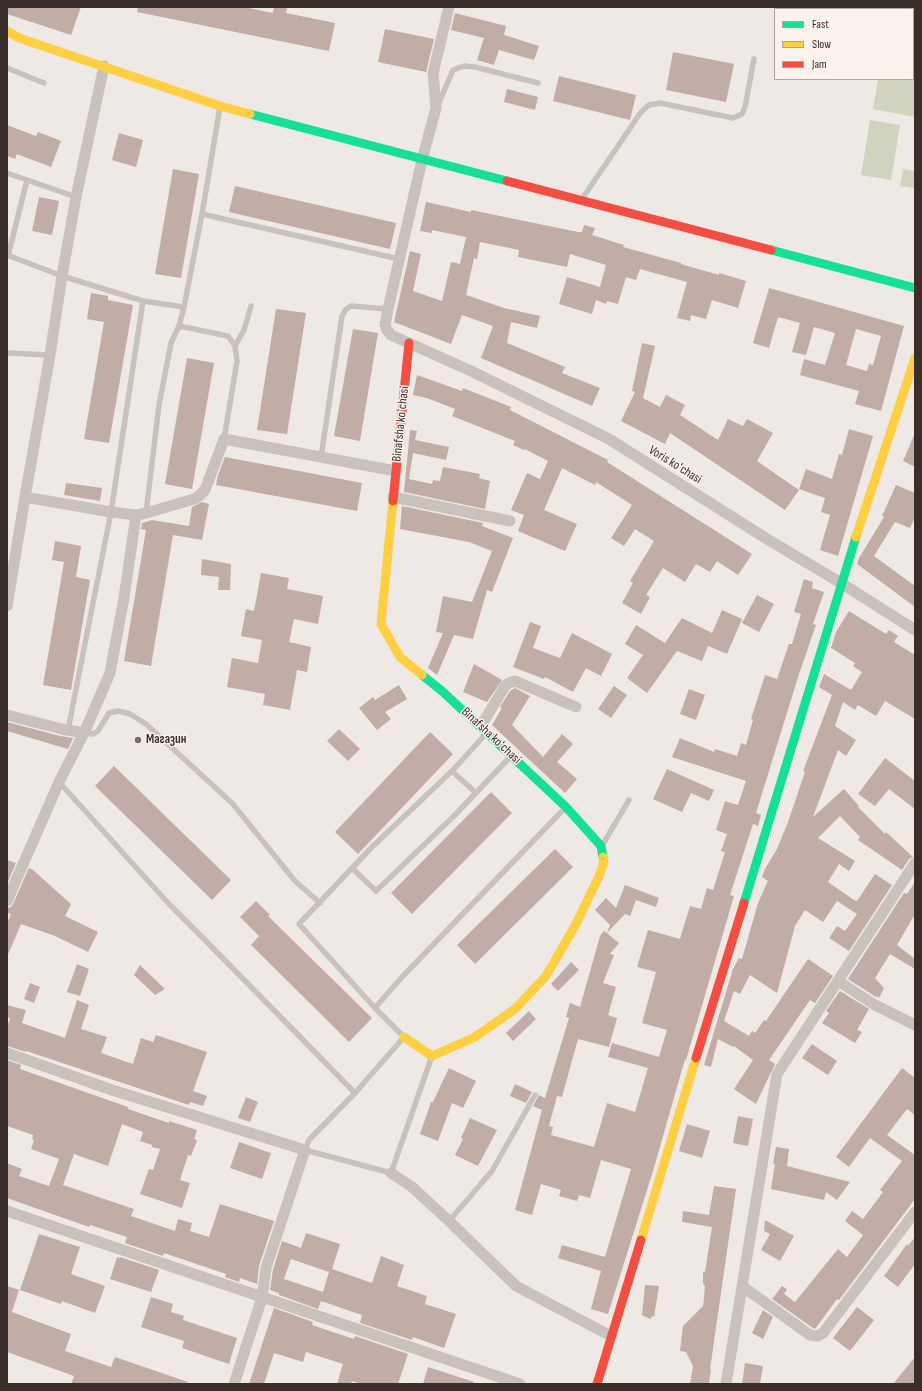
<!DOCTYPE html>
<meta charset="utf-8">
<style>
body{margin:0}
#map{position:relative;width:922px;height:1391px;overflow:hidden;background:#eee9e4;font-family:"Sofia Sans Condensed",sans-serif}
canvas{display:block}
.frame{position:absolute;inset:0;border:8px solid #392e2a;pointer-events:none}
.legend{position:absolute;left:774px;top:8px;width:140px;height:72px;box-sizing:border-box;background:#faf3ec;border:1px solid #ada49e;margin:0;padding:5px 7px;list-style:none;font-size:12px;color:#392e2a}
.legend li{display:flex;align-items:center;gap:8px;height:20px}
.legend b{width:20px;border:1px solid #ada49e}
</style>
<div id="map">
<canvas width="922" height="1391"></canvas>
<div class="frame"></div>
<ul class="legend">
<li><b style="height:5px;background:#16e098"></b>Fast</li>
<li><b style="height:5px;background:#ffcf43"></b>Slow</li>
<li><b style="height:5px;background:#f24e42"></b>Jam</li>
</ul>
</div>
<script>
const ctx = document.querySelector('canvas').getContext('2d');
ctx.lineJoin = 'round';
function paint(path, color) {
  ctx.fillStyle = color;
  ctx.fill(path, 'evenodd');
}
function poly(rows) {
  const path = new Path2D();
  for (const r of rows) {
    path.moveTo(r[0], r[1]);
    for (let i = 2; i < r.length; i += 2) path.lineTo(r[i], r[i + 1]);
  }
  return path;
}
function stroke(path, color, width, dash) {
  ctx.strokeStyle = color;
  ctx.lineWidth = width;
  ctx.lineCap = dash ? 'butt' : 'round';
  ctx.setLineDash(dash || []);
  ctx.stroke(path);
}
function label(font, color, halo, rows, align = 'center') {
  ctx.font = font + ' "Sofia Sans Condensed",sans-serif';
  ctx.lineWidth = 3;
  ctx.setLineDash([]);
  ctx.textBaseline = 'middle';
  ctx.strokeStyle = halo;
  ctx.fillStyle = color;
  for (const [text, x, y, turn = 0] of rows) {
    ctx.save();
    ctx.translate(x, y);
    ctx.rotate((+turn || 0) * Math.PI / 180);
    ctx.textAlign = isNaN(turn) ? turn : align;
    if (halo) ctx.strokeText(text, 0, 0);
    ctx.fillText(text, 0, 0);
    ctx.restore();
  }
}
const green = poly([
 [913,75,915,75,915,117,873,109,878,79,913,79],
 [870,120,900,125,891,180,861,175],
 [903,169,915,171,915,188,900,186]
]);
const building = poly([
 [7,7,81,7,71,35,7,14],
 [138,7,244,7,273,13,274,7,287,7,286,13,335,23,329,51,137,12],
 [455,13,506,26,504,35,539,46,534,60,499,50,494,65,477,60,484,38,451,30],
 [385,29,434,39,426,72,378,62],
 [673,52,734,64,726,102,666,90],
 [559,76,636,95,630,120,553,101],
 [507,89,538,97,535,110,504,102],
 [7,125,36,136,38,132,61,141,51,167,17,154,15,159,7,156],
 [119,133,143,140,136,167,112,160],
 [173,169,199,174,181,278,155,274],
 [235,186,396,223,390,249,229,212],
 [39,197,59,201,52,235,32,231],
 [426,202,471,212,471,210,578,232,582,232,584,225,595,228,592,235,624,245,623,247,681,263,681,264,719,275,719,273,746,281,738,308,712,300,706,319,691,315,690,321,677,318,687,282,640,269,636,280,626,277,618,304,607,301,606,304,596,300,592,314,559,304,567,277,600,287,606,265,570,254,567,267,518,257,519,250,480,242,477,259,474,258,466,295,504,308,540,316,537,328,511,322,507,343,565,367,562,373,600,388,592,406,481,358,493,326,462,315,451,344,394,322,410,251,421,254,413,291,442,301,451,262,460,264,466,237,432,230,432,233,420,231],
 [769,288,904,326,881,411,855,404,859,391,800,375,804,359,825,365,835,333,814,327,806,355,792,352,800,323,778,317,769,348,753,343],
 [856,329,881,336,873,365,869,364,867,371,846,365],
 [91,293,108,296,108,300,133,305,109,443,84,439,104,322,87,319],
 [276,309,306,313,287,434,257,430],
 [353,329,378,333,360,441,334,436],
 [642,343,655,346,643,398,660,407,666,395,685,405,680,415,718,440,728,419,743,426,747,419,773,433,757,461,799,490,785,510,670,433,665,444,621,421,635,392,632,391],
 [187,358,214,363,192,489,165,484],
 [417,375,462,391,463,388,511,407,510,410,608,460,607,462,752,554,738,575,717,561,710,572,696,564,685,582,663,568,646,595,650,597,641,614,622,603,633,583,630,581,654,541,635,529,624,546,611,538,632,505,596,482,595,485,562,468,544,510,577,524,565,551,518,531,524,515,511,510,527,473,540,479,548,461,525,449,524,450,513,445,515,441,452,416,455,409,427,398,413,395],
 [849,429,873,436,838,556,820,550,830,515,821,512,825,498,799,489,806,469,832,479,839,454,842,455],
 [410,430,417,431,415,440,449,447,446,460,413,453,409,479,432,484,433,480,440,481,443,467,480,474,479,478,490,481,485,509,404,492],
 [915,433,915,467,903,461],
 [225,457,362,483,357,511,216,485,218,475],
 [66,483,102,488,100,501,64,495],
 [896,485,915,493,915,517,910,528,895,522,874,556,915,586,915,607,857,564,859,558,884,517,882,516],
 [202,502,209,504,202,540,173,535,151,666,124,661,146,530,141,529,142,523,152,520,189,526,192,507],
 [402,506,483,523,482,526,513,538,492,592,487,590,473,639,454,635,437,675,428,668,443,633,436,632,443,596,472,602,492,551,469,542,400,529],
 [55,541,81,546,76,577,90,580,71,690,43,685,64,562,52,560],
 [202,559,231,564,230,590,218,590,219,577,201,575],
 [261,573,289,578,287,589,323,596,318,624,294,619,289,642,311,647,307,672,297,670,290,710,263,705,265,694,227,687,232,658,258,663,262,640,241,636,246,609,254,611],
 [804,579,813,582,812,588,824,592,813,624,816,625,799,674,756,813,761,815,758,826,753,824,730,895,734,896,708,985,686,1060,685,1059,653,1171,608,1314,591,1309,601,1271,558,1258,562,1245,605,1257,631,1169,601,1160,590,1198,579,1195,577,1201,559,1196,561,1190,541,1184,532,1215,515,1210,542,1110,533,1106,539,1095,545,1098,569,1018,566,1017,570,1003,580,1007,600,936,604,931,607,933,610,925,595,910,606,898,616,908,625,885,659,898,656,907,636,900,630,916,625,914,607,933,619,943,610,954,614,955,603,983,616,987,608,1015,617,1018,609,1047,578,1039,562,1097,557,1096,549,1126,553,1127,551,1135,594,1147,607,1103,635,1112,648,1068,608,1057,612,1043,659,1057,667,1030,642,1023,656,972,637,967,648,930,680,939,690,906,701,909,707,888,713,890,725,852,721,851,727,834,716,830,725,801,738,805,746,781,672,757,680,738,714,752,715,749,737,756,741,743,746,745,753,720,751,719,765,675,777,679,789,644,792,644,801,614,794,612],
 [757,595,774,604,759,632,742,623],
 [722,610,742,619,727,654,708,646,702,661,677,651,647,693,627,678,643,655,625,644,636,625,665,643,682,618,712,633],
 [849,611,886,634,889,630,898,636,894,642,915,655,915,719,885,701,876,716,858,705,855,710,843,702,835,726,856,740,846,756,838,750,813,817,844,789,859,806,858,807,885,834,886,832,913,857,909,859,902,870,858,840,860,837,840,816,818,838,855,861,849,871,839,864,828,882,854,900,857,901,875,874,892,885,849,951,829,938,837,926,845,931,857,914,837,901,823,922,805,910,795,926,777,993,750,975,740,994,734,991,724,1021,749,1036,752,1031,755,1033,764,1020,766,1021,808,959,833,976,815,1003,810,1000,769,1060,775,1064,756,1104,734,1089,753,1060,734,1046,733,1047,718,1039,711,1067,704,1065,733,969,739,958,742,959,758,903,768,881,762,877,765,869,777,849,788,822,805,772,803,771,832,695,819,687,824,674,851,690,862,672,853,666,855,663,831,648,836,632],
 [530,622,541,626,533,648,560,658,572,633,612,654,601,676,586,668,573,692,545,677,544,679,513,667],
 [474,664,502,680,487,702,463,692],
 [399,685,407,699,385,712,391,719,377,730,359,708,373,697,375,700],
 [614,686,627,695,611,718,598,709],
 [515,688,530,696,512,725,543,757,562,734,573,744,557,762,577,779,565,793,492,725,502,708,500,707,510,691],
 [689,689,705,695,696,720,680,714],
 [7,722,60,736,73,738,68,749,7,731],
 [339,729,360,749,348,761,327,741],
 [430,732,453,754,358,854,335,832],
 [885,758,915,781,915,809,889,789,875,806,858,794],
 [114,766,231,880,212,900,95,786],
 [667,769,714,790,709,801,691,793,682,812,653,799],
 [491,792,512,813,412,914,391,893],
 [555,849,573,867,475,964,457,945],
 [7,860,16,863,7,884],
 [29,868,33,870,71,904,65,916,98,932,88,952,55,936,21,924,7,957,7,924,11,914,7,913,7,908,11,907,13,904],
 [915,882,915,914,897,945,915,959,915,969,890,954,875,978,884,988,879,998,877,996,876,997,848,979,904,893,907,894],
 [256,901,270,915,268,916,372,1018,349,1042,251,945,259,936,240,917],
 [571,962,579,970,558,991,551,984],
 [77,964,89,969,80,996,67,992],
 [140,965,165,989,155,995,134,975],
 [30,983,40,987,34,1003,24,999],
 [840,991,869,1009,857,1030,862,1032,855,1043,822,1023,829,1013,826,1011],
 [77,1000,89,1005,81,1029,107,1037,101,1053,133,1064,141,1038,153,1042,156,1035,207,1052,193,1091,207,1096,203,1106,190,1102,189,1105,26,1051,26,1052,7,1046,7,1028,10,1018,7,1017,7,1005,26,1010,22,1023,65,1038],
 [529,1011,536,1019,513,1041,506,1033],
 [812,1044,837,1061,828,1075,802,1058],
 [7,1060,21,1065,20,1069,128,1107,128,1109,169,1123,169,1121,197,1130,194,1139,197,1140,191,1156,188,1155,180,1180,190,1183,182,1208,140,1194,149,1169,153,1170,160,1149,152,1147,152,1145,140,1141,143,1132,122,1124,108,1166,74,1154,63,1185,134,1209,131,1216,175,1231,178,1219,192,1223,190,1231,209,1237,220,1204,274,1221,259,1266,257,1284,240,1278,239,1282,225,1277,226,1274,164,1253,163,1256,125,1243,127,1237,90,1225,89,1227,7,1198,7,1163,22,1169,19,1176,49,1186,59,1159,31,1149,34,1140,32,1139,33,1135,7,1126],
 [449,1068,476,1081,463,1108,452,1103,438,1141,420,1134,431,1102,433,1102],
 [902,1068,915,1078,915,1115,907,1109,887,1135,915,1155,915,1199,839,1300,837,1299,815,1329,813,1328,772,1299,782,1286,787,1289,784,1294,795,1302,838,1249,847,1257,863,1235,845,1221,852,1211,863,1219,883,1192,880,1190,902,1161,870,1138,849,1167,836,1157],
 [515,1084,532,1092,526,1103,510,1096],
 [246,1097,258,1102,250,1122,238,1118],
 [738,1116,753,1119,748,1146,733,1143],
 [470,1118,497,1130,478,1166,455,1155,463,1139,461,1138],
 [687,1124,710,1131,702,1158,679,1151],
 [239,1142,271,1153,262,1179,230,1168],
 [776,1147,789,1149,787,1166,850,1182,837,1200,826,1192,824,1200,771,1189,775,1164,773,1164],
 [714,1186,736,1189,710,1369,711,1369,709,1384,690,1384,693,1366,686,1352,680,1351,683,1326,703,1306,705,1287,703,1283,703,1272,705,1272,712,1227,682,1222,683,1211,709,1215],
 [765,1220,794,1236,780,1261,761,1250,770,1234,764,1231],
 [306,1233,340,1244,332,1269,372,1283,381,1256,404,1265,397,1286,427,1296,425,1304,456,1314,444,1348,413,1337,412,1340,360,1323,362,1315,321,1301,318,1309,279,1295,279,1293,270,1290,273,1270,282,1241,301,1248],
 [291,1259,329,1272,323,1292,284,1279],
 [39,1234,80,1247,71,1274,105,1286,95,1313,62,1301,61,1304,20,1290],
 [915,1237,915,1264,898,1287,884,1276,907,1244,908,1246],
 [117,1257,120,1258,120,1257,159,1270,151,1292,110,1279],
 [645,1285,659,1286,654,1317,652,1316,650,1319,642,1315],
 [7,1286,19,1290,12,1312,71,1334,65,1351,111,1367,115,1357,188,1382,187,1384,71,1384,74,1376,7,1352],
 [151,1297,173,1304,171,1312,184,1316,183,1320,237,1338,229,1364,182,1348,184,1341,141,1327],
 [857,1307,874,1320,850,1351,833,1338],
 [274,1308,313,1322,312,1325,354,1339,355,1336,408,1354,398,1384,361,1384,352,1381,351,1384,337,1384,343,1364,306,1352,303,1362,274,1353,264,1384,249,1384],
 [763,1310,773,1317,763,1339,752,1333],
 [915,1357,915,1384,893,1384],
 [745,1363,763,1366,760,1384,742,1384],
 [428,1367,474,1382,474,1384,423,1384]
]);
const lane = poly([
 [7,68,44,83],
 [438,105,453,70,464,66,475,67,538,83],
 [7,173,76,197],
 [582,199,641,112,649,105,660,103,733,118,742,114,745,107,754,59],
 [202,214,399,259],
 [7,255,62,276,143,301,184,307,202,214,220,107],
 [8,256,27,180],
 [179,326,228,336,235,346,237,361,224,439],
 [235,346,244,330,251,306],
 [7,353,50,355],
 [321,457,342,316,346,309,351,306,388,309],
 [146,513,159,405,171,343,179,326,184,307],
 [68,730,111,512,143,301],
 [84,733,93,734,98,731,109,713,119,711,130,714,146,724,232,803,295,881,320,903],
 [452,771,476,793],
 [59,782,169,904,207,942,355,1093,404,1037,375,1008,299,924,372,847,452,771,483,737,484,733],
 [603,844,629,800],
 [352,868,376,891,455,815,510,757],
 [375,1008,402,977,565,808],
 [355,1093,309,1140,305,1150,391,1173,432,1056],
 [449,1221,492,1171,535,1095]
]);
const street = poly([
 [449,7,433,73,436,108,422,160,388,309,385,325,387,330,391,335,471,371,609,439,767,539,841,583,915,630],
 [25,497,111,512,136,515,146,513,194,499,199,496,205,490,224,439,396,471],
 [393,497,510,521],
 [7,606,25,497,50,355,62,276,76,197,104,66],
 [7,715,62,729,84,733],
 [481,726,505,686,509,683,515,681,576,707],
 [7,901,59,782,84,733,110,673,124,598,136,515],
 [838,981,875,1005,915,1025],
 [7,1053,112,1090,305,1150,266,1268,262,1298,234,1384],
 [391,1173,412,1187,449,1221,516,1286,611,1336],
 [7,1211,520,1384],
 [742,1286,810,1335,817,1336,823,1333,915,1212],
 [726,1384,777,1074,915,863]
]);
const fast = poly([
 [250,114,507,181],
 [771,250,915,288],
 [422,675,442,691,566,807,601,846,603,857],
 [744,903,856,537]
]);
const slow = poly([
 [7,31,19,38,220,106,250,114],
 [393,501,381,624,400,657,422,675],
 [856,537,915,358],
 [404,1037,432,1056,475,1037,515,1009,546,976,576,924,600,874,604,861,603,857],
 [641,1240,696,1058]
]);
const jam = poly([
 [507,181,771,250],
 [393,501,409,343],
 [696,1058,744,903],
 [597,1384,641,1240]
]);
const markers = [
 [138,740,4,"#786f6b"]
];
const streetNames = [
 ["Binafsha koʻchasi",401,424,-84],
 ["Voris koʻchasi",675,465,32],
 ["Binafsha koʻchasi",491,736,43]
];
const poiNames = [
 ["Магазин",146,740]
];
paint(green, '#d0d4be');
paint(building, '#c1aca6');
stroke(lane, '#c8c1bc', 5.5);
stroke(street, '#c8c1bc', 11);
stroke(fast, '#16e098', 9);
stroke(slow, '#ffcf43', 9);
stroke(jam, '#f24e42', 9);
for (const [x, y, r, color] of markers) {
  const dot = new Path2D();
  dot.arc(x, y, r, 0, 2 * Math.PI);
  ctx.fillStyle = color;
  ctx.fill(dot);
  stroke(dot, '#faf3ec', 1.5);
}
label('13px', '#392e2a', '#faf3ec', streetNames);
label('bold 13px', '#392e2a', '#faf3ec', poiNames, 'left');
</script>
